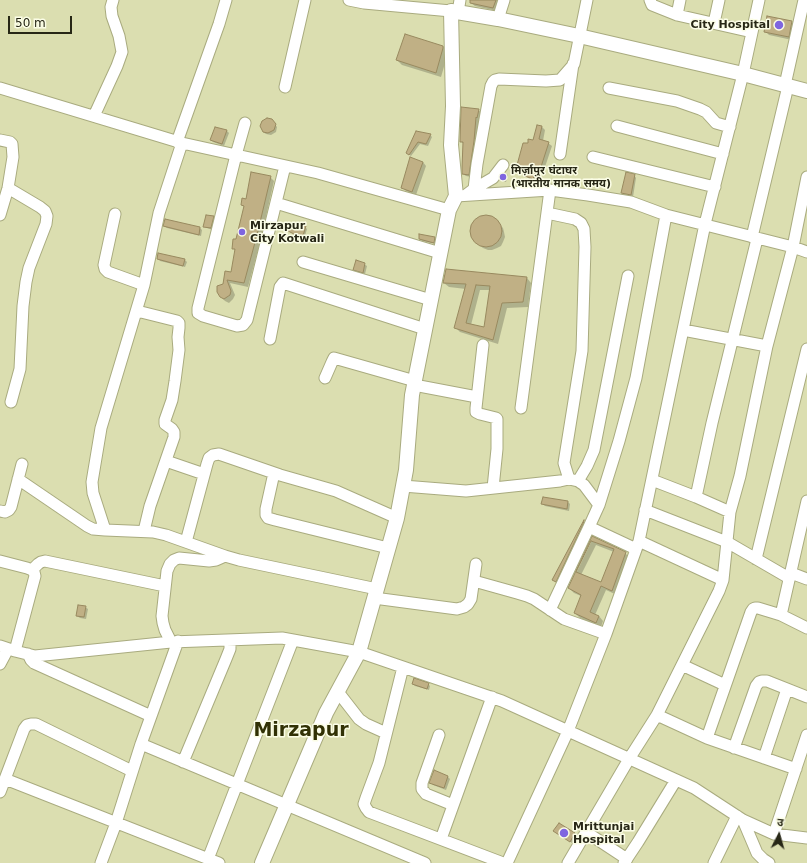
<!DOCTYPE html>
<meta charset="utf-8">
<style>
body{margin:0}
#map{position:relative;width:807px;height:863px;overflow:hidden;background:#dbdeb0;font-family:"DejaVu Sans","Noto Sans Devanagari",sans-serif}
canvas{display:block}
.north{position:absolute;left:759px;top:815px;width:40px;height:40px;-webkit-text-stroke:3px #fbfde6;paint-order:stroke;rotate:6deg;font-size:11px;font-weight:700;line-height:16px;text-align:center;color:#272716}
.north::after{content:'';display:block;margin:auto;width:14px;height:18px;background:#272716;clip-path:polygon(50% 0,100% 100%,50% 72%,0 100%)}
.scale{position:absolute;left:8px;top:16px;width:64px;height:18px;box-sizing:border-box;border:2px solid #272716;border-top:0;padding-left:5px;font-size:12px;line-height:14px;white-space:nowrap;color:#272716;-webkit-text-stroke:3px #fbfde6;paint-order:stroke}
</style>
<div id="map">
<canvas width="807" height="863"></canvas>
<div class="north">उ</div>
<div class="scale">50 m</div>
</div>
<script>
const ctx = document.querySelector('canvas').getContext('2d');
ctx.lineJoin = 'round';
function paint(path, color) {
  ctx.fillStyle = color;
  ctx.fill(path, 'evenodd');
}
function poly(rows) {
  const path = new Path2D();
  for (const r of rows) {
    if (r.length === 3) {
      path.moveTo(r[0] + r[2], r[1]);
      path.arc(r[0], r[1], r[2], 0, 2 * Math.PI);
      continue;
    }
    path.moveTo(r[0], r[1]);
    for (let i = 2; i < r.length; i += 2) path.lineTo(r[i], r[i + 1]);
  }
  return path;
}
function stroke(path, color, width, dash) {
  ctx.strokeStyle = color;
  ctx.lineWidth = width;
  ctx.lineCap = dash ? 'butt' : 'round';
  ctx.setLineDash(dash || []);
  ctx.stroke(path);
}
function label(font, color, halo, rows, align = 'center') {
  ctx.font = font + ' "DejaVu Sans","Noto Sans Devanagari",sans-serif';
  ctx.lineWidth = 3;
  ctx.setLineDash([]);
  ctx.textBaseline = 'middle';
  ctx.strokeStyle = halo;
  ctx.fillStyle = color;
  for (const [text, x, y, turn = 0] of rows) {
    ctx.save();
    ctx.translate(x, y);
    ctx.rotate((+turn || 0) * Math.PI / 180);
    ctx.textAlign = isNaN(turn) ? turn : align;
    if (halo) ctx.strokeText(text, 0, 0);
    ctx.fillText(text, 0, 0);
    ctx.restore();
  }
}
const shadow = poly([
 [472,0,500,0,497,11,475,6,471,3],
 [792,22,795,26,792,40,769,35,765,31],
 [443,46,448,51,448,53,441,77,402,65,397,60],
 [478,110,481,112,480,120,479,120,476,144,471,177,466,176,463,174,464,145,461,141],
 [271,120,277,127,276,132,271,135,266,134,263,132],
 [541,126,545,130,543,141,548,143,552,146,543,173,539,173,537,181,530,180,526,176,526,169,522,168,518,165,529,144,533,141],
 [227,131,229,133,224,146,213,142,211,140],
 [417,132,430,135,432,137,428,146,420,144,411,156,407,153],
 [423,162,426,166,416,195,406,191,402,187],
 [506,174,508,175,506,182,502,181,501,180],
 [634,175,636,178,633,197,624,195,622,193],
 [270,177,274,181,261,239,248,287,230,283,235,295,233,299,229,303,225,301,221,297,224,285,225,272,232,273,236,251,233,248,236,240,245,207,242,205],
 [486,216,491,217,495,220,503,228,504,232,505,237,503,242,501,246,497,248,492,250,488,250,483,248,479,245,473,237,471,233,471,228,473,224,476,220,481,217],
 [213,217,215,219,213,230,207,228,204,226],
 [166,220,200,228,202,230,201,236,167,228,164,226],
 [305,227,307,229,303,243,296,241,294,239,295,234,288,230],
 [435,238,437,240,436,244,422,241,420,239],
 [158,258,184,259,187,262,185,267,160,261],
 [364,264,367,266,365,274,357,271,354,269],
 [527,278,531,283,528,307,507,308,498,344,460,332,455,327,466,289,449,287,444,283],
 [480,290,490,290,485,328,471,325],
 [568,502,570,504,569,511,545,506,542,503],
 [584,522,588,526,558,584,553,579],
 [593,538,625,553,630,558,617,595,606,590,595,615,599,616,603,621,601,627,580,618,575,613,581,596,574,593,569,588],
 [596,545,614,552,602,584,581,575],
 [85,607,88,609,86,619,80,618,77,616],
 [413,684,428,684,430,686,429,690,415,686],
 [434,772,448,777,450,779,446,790,433,785,431,783],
 [559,824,577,836,572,843,554,831]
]);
const building = poly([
 [470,0,496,0,493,8,470,3,470,0],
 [767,16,792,21,789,37,764,32,767,16],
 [405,34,443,46,443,48,436,73,396,60,405,34],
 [461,107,479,109,477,118,476,117,474,141,469,175,462,174,462,168,463,142,460,142,461,107],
 [267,118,272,119,276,124,274,130,268,133,263,132,260,126,262,121,267,118],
 [537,125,542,126,539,139,549,142,540,170,536,170,533,179,525,176,525,167,517,165,523,143,528,143,528,139,533,140,537,125],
 [215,127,227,130,222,144,210,140,215,127],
 [416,131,431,134,426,144,418,142,409,155,406,153,416,131],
 [410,157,423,162,412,192,401,188,410,157],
 [251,172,271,176,257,235,244,283,227,280,231,291,230,295,224,299,220,297,217,292,217,286,223,284,225,271,231,272,235,249,232,249,233,239,236,239,244,206,241,205,242,198,246,199,251,172],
 [626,172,635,174,631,195,621,193,626,172],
 [206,215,214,216,211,228,203,227,206,215],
 [486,231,16],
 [165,219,200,227,199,235,163,226,165,219],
 [288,224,298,227,300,224,306,226,301,242,293,239,294,234,286,230,288,224],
 [419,234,435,237,434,243,419,239,419,234],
 [158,253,185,259,183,266,157,259,158,253],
 [356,260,365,263,363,273,353,270,356,260],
 [446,269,527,277,523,302,502,303,493,340,454,328,466,284,443,283,446,269],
 [476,285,490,286,484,327,466,323,476,285],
 [543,497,568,501,567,509,541,504,543,497],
 [584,520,584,521,583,524,556,582,552,580,584,520],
 [592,536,626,552,612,591,601,586,590,612,599,616,596,623,574,613,581,595,568,588,592,536],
 [591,541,614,549,601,582,576,572,591,541],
 [78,605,86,606,84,617,76,616,78,605],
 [414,678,429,683,427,689,412,684,414,678],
 [434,770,448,776,444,788,429,783,434,770],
 [559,823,575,833,570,842,553,831,559,823]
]);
const minor = poly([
 [349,0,364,3,451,11],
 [650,0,652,5,677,15,752,32],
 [458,12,460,0],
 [677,15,680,0],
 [498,19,504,0],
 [714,23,719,0],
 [785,85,804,0],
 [285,87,305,0],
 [0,88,182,143,318,173,449,210],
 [609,88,677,101,700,109,706,112,716,123,730,127],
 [94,116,117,66,122,52,119,36,112,16,111,7,113,0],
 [245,123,236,155,198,308,198,313,203,316,237,326,243,325,247,320,285,166],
 [617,126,723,154],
 [0,140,10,142,12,144,13,157,8,188,0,215],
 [177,142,219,24,226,0],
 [182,143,159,213,144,285,101,428,92,482,93,493,105,530,153,532,166,535,225,556,239,560,377,589],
 [560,154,573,64],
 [593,157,715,187],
 [8,188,40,207,45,211,47,216,46,224,29,268,26,282,23,306,20,369,11,402],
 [474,189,493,178,503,165],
 [466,195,474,189,477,164,491,86,493,82,495,80,499,79,546,81,560,80,574,64,587,0],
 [456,196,550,190,588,195,631,202,666,215,793,247,807,252],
 [276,203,440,253],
 [547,213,575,219,581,223,584,229,585,247,582,351,564,463,569,479],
 [115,214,104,265,105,269,108,272,144,285],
 [752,237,788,86],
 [303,262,431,300],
 [137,311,177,321,179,323,179,328,178,337,179,350,175,381,172,400,165,420,165,424,172,429,174,432,174,437,150,506,144,531],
 [683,330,767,346],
 [270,339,280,287,283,283,425,329],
 [483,345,476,408,476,412,480,414,496,418,497,419,497,449,493,488],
 [325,378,332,362,334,358,415,381],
 [414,385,477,397],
 [521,408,550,190],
 [166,461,204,474],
 [274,473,266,509,266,515,268,518,275,520,388,548],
 [18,479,87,526,93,529,105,530],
 [652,480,696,497,730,512],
 [578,481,587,466,594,450,628,276],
 [403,486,466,491,560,481,569,479,578,481,584,485,599,505],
 [696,497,712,423,757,239],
 [645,510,727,542,789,578],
 [0,511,5,512,9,510,11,507,22,464],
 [589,527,636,549],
 [639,541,723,580],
 [186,542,207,464,209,458,213,455,219,454,280,475,336,491,397,518],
 [756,559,807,349],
 [0,561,27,568,32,570,34,572,35,576,15,651],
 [32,570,38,564,41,562,45,561,165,586],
 [791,573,807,579],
 [474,581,517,593,527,596,534,599,564,619,606,634],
 [374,598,457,609,464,607,468,604,471,599,476,564],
 [550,610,589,527,599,505,619,441,636,378,666,215],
 [781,615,807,501],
 [171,642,165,630,163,623,162,616,167,571,170,564,174,560,179,558,209,561,216,560,225,556],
 [0,646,15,651,35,656,171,642,282,638,359,652,502,701,694,788,743,820,774,834,807,838],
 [28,654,31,660,34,663,151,716],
 [0,664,8,649],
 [682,665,725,685],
 [403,667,379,763,366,798,364,804,366,808,369,812,503,863],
 [338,692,359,719,366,724,386,733],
 [657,715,707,738,751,612,753,609,755,608,758,608,781,615,807,628],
 [439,735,422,783,422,789,426,794,453,805],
 [707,738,796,769],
 [141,744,425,863],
 [734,748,756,686,759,682,762,681,767,681,807,697],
 [764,758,787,689],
 [183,762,226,659,230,649,230,640],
 [5,779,24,729,27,725,31,724,36,724,132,771],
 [0,792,5,779,219,863],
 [743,820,757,853,763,859,769,863],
 [586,832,627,859],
 [774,834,807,735],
 [441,839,492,697],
 [208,859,293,640],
 [101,863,116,823,141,744,178,641],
 [507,863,568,731,606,634,639,541,705,224,743,74,759,0],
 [568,863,629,759,657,715,719,591,723,580,730,512,740,476,767,346,793,247,807,177],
 [624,863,638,842,676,780],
 [714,863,737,816]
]);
const major = poly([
 [262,863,326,713,359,652,397,518,406,470,412,395,449,210,456,196,451,145,453,106,451,11,498,19,579,36,743,74,807,91]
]);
const markers = [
 [779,25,5,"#7f65e0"],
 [503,177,4,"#7f65e0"],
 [242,232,4,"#7f65e0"],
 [564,833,5,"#7f65e0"]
];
const poiNames = [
 ["City Hospital",770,25,"right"],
 ["मिर्ज़ापुर घंटाघर",511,171],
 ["(भारतीय मानक समय)",511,184],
 ["Mirzapur",250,226],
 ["City Kotwali",250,239],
 ["Mrittunjai",573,827],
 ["Hospital",573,840]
];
const townNames = [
 ["Mirzapur",301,731]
];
paint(shadow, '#0003');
paint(building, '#c0b085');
stroke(building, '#98895f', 1);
stroke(minor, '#a9ab7f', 13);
stroke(major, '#a9ab7f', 16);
stroke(minor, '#fff', 11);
stroke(major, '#fff', 14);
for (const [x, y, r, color] of markers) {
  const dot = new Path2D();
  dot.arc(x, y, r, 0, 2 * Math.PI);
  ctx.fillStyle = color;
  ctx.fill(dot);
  stroke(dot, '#fbfde6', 1.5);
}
label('bold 11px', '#272716', '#fbfde6', poiNames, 'left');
label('bold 19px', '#313105', '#fbfde6', townNames);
</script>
